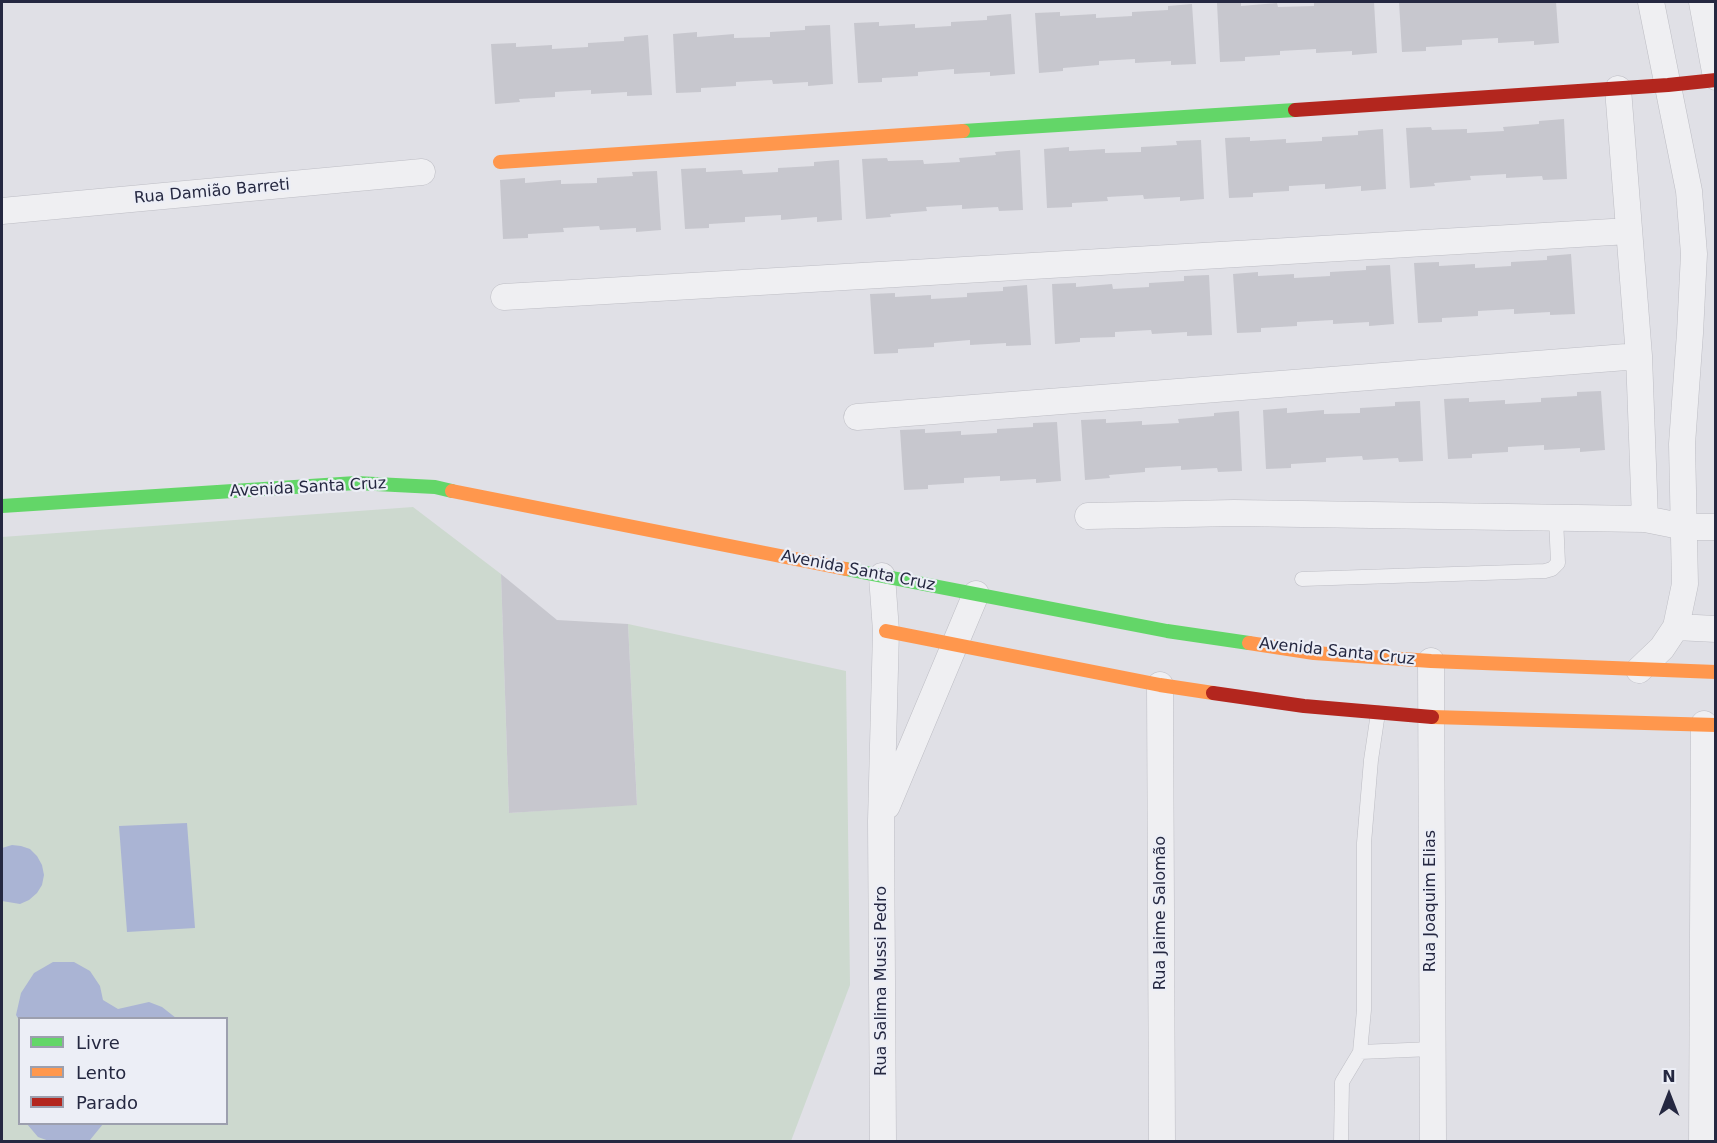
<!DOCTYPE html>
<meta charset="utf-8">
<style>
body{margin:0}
#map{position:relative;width:1717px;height:1143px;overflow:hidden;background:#e0e0e6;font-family:"DejaVu Sans",sans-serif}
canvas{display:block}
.frame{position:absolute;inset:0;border:3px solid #252841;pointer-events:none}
.legend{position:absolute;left:18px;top:1017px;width:210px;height:108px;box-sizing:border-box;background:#eceef6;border:2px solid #9c9fae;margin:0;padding:8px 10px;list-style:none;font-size:18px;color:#252841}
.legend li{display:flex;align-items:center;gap:12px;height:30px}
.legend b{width:30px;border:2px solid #9c9fae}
.north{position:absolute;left:1639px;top:1065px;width:60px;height:60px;-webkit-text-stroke:4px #eceef6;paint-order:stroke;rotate:0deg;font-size:16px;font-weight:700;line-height:24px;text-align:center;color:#252841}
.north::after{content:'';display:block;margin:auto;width:21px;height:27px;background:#252841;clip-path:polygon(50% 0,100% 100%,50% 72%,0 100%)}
</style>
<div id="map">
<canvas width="1717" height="1143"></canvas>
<div class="frame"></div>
<ul class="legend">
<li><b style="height:8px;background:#63d668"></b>Livre</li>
<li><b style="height:8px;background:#ff974d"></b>Lento</li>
<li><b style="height:8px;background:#b3261e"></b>Parado</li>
</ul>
<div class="north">N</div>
</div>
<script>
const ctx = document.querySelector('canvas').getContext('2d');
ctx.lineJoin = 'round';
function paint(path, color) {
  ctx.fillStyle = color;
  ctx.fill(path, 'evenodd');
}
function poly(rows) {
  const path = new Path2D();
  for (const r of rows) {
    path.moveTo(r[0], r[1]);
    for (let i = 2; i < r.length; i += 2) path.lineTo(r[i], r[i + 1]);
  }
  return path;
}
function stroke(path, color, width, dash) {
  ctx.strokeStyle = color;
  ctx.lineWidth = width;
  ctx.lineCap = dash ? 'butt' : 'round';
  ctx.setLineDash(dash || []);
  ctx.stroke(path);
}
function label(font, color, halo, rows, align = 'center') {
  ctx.font = font + ' "DejaVu Sans",sans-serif';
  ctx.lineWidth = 4.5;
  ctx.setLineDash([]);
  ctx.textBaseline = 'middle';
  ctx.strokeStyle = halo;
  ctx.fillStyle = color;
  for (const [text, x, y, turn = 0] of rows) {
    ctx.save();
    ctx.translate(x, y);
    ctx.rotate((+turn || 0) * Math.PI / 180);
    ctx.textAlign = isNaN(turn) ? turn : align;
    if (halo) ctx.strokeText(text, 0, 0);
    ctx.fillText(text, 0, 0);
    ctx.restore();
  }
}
const green = poly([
 [413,507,501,574,509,813,637,804,628,624,846,671,850,985,791,1141,2,1142,2,537],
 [20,1018,226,1018,226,1124,20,1124]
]);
const water = poly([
 [187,823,195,928,127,932,119,826],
 [12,845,21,846,30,849,37,856,42,865,44,875,42,885,37,893,29,900,20,904,2,901,2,848],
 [53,962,74,962,90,971,100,986,103,1000,118,1009,149,1002,162,1007,176,1018,19,1020,16,1015,21,993,34,973],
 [27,1124,103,1124,90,1140,86,1142,49,1141,38,1137]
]);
const building = poly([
 [1241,2,1241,6,1277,3,1278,7,1314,6,1314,2,1374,2,1377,53,1352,55,1352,51,1316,53,1316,49,1280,51,1280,55,1245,57,1245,61,1220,62,1217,3],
 [1399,2,1556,2,1559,43,1534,45,1534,41,1498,43,1498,38,1462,40,1462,45,1426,47,1426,51,1402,52],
 [1192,4,1196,64,1171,65,1171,61,1135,63,1135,59,1099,61,1099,65,1063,68,1063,71,1039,73,1035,13,1060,12,1060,16,1096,14,1096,18,1132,16,1132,12,1168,10,1168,6],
 [1011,14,1015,74,990,76,990,72,954,74,954,69,918,72,918,76,882,78,882,82,858,83,854,23,879,22,879,26,915,24,915,28,951,26,951,22,987,20,987,16],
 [830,25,833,84,808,86,808,82,773,84,772,80,736,82,736,86,701,88,701,92,676,93,673,34,697,32,697,37,734,34,734,38,770,37,770,32,805,30,805,26],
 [648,35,652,95,627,96,627,92,591,94,591,90,555,92,555,97,519,99,520,102,495,104,491,44,516,43,516,47,552,45,552,49,588,47,588,43,624,41,624,37],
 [1564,119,1567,179,1543,180,1542,176,1506,178,1506,174,1470,176,1471,180,1434,183,1435,186,1410,188,1406,128,1431,127,1432,130,1467,129,1467,133,1504,131,1503,127,1539,124,1539,121],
 [1383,129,1386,189,1361,191,1361,186,1325,189,1325,184,1289,186,1289,191,1253,193,1253,197,1229,198,1225,138,1250,137,1250,141,1286,139,1286,143,1322,141,1322,137,1358,135,1358,131],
 [1201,140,1204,199,1180,201,1180,197,1144,199,1143,195,1107,197,1108,201,1072,203,1072,207,1047,208,1044,149,1069,147,1069,151,1105,149,1105,153,1141,152,1141,147,1177,145,1176,141],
 [1020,150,1023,210,999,211,998,207,962,209,962,205,926,207,927,211,890,214,891,217,866,219,862,159,887,158,888,161,923,160,924,164,960,162,959,158,996,155,995,152],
 [839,160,842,220,817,222,817,217,781,220,781,215,745,217,745,222,709,224,709,228,685,229,681,169,706,168,706,172,742,170,743,174,778,172,778,168,814,166,814,162],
 [657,171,661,230,636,232,636,228,600,230,599,226,563,228,564,232,528,234,528,238,503,239,500,180,525,178,525,183,561,180,561,184,597,183,597,178,633,176,632,172],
 [1571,254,1575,314,1550,315,1550,312,1514,314,1514,309,1478,311,1478,316,1442,318,1442,322,1418,323,1414,263,1439,262,1439,266,1475,264,1475,268,1511,266,1511,262,1547,260,1547,256],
 [1390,265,1394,324,1369,326,1369,322,1333,324,1333,320,1297,322,1297,326,1261,328,1261,332,1237,333,1233,274,1258,272,1258,276,1294,274,1294,278,1330,276,1330,272,1366,270,1366,266],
 [1209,275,1212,335,1187,336,1187,332,1152,334,1151,330,1115,332,1115,337,1080,338,1080,342,1055,344,1052,284,1076,283,1076,287,1112,284,1113,289,1149,287,1149,283,1184,281,1184,276],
 [1027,285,1031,345,1006,346,1006,343,970,345,970,340,934,343,934,347,898,349,898,353,874,354,870,294,895,293,895,297,931,295,931,299,967,297,967,293,1003,291,1003,287],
 [1601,391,1605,450,1580,452,1580,448,1544,450,1544,445,1508,447,1508,452,1472,454,1472,458,1448,459,1444,399,1469,398,1469,402,1505,400,1505,404,1541,402,1541,398,1577,396,1577,392],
 [1420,401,1423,461,1399,462,1398,458,1363,460,1362,456,1326,458,1326,462,1291,464,1291,468,1266,469,1263,410,1287,408,1287,413,1324,410,1324,414,1360,413,1360,408,1395,406,1395,402],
 [1239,411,1242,471,1218,472,1217,468,1181,470,1181,466,1145,468,1145,472,1109,475,1110,478,1085,480,1081,420,1106,419,1106,423,1142,421,1142,425,1179,423,1178,419,1214,416,1214,413],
 [1057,422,1061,481,1036,483,1036,479,1000,481,1000,476,964,478,964,483,928,485,928,489,904,490,900,430,925,429,925,433,961,431,961,435,997,433,997,429,1033,427,1033,423],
 [501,574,557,620,628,624,637,805,509,813]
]);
const lane = poly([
 [1302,579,1545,571,1552,569,1558,563,1556,518],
 [1378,713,1371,760,1364,843,1364,1010,1360,1052,1432,1049],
 [1341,1142,1342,1082,1360,1052]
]);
const street = poly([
 [1702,2,1716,77],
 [1618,89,1639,356,1645,519],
 [2,211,422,172],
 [504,297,1629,231],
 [857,417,1639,356],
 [1088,516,1234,513,1645,519,1685,527,1716,527],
 [882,576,886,631,881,821,883,1142],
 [1676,627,1716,629],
 [1431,661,1433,1142],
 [1639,670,1662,648,1676,627,1685,584,1682,444,1690,333,1694,254,1689,191,1651,2],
 [1160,685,1162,1142],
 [887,806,976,594],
 [1702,1142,1704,724]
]);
const fast = poly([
 [963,131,1295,110],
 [2,506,356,483,435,487,452,491],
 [846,569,1167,631,1249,643]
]);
const slow = poly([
 [500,162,963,131],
 [452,491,846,569],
 [886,631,1160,685,1213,693],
 [1249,643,1314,653,1431,661,1716,672],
 [1432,717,1716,725]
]);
const jam = poly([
 [1295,110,1668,85,1716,80],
 [1213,693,1304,706,1432,717]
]);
const streetNames = [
 ["Rua Damião Barreti",212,192,-5],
 ["Avenida Santa Cruz",308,488,-3],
 ["Avenida Santa Cruz",858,571,11],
 ["Avenida Santa Cruz",1337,652,6],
 ["Rua Joaquim Elias",1431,901,-90],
 ["Rua Jaime Salomão",1161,913,-90],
 ["Rua Salima Mussi Pedro",882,981,-90]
];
paint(green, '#cdd9cf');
paint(water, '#aab4d4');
paint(building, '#c7c7ce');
stroke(lane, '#bdbdc4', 15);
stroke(street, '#bdbdc4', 27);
stroke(lane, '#efeff2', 14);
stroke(street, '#efeff2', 26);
stroke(fast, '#63d668', 14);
stroke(slow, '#ff974d', 14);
stroke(jam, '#b3261e', 14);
label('16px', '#252841', '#eceef6', streetNames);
</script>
